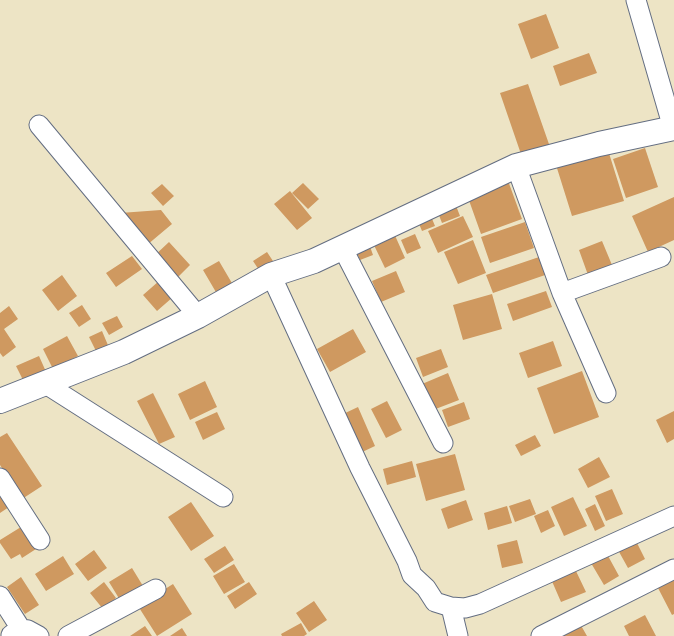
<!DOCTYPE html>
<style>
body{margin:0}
canvas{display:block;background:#ede4c5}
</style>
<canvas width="674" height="636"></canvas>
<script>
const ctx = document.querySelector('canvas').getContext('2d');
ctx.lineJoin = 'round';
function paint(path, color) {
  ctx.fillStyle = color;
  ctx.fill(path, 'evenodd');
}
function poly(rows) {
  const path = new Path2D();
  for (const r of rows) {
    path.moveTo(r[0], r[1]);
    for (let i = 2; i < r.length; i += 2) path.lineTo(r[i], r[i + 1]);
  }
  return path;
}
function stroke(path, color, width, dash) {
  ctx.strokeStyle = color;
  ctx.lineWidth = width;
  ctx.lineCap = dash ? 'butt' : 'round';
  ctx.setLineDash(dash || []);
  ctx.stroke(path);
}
const building = poly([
 [546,14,559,48,531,59,518,24],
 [589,53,597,73,560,86,553,66],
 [528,84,550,147,522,157,500,93],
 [645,148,658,187,626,198,613,159],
 [608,150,624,201,572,216,556,165],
 [507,178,522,219,481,234,466,192],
 [303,183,319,199,308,209,292,193],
 [162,184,174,196,163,206,151,193],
 [290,191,312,218,297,230,274,204],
 [674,197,674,240,648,252,632,216],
 [453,198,460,216,442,223,435,205],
 [428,209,435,226,422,231,415,214],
 [161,210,172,224,147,245,120,213],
 [463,216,473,237,438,253,428,231],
 [525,222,534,248,490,263,481,237],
 [393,231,405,258,385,268,372,241],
 [415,234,421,248,407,254,401,240],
 [367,238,373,255,360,260,353,243],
 [473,240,486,273,458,284,444,252],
 [602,241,612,265,588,275,579,250],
 [169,242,190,265,175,280,153,257],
 [267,252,277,267,263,276,253,261],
 [132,256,142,269,116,287,106,273],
 [542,256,548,274,493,293,486,275],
 [219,261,236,290,220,299,203,270],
 [396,271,405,292,381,302,372,281],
 [62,275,77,296,58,311,42,290],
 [159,281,173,297,157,311,143,295],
 [546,291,552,307,513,321,507,304],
 [492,294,502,329,463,340,453,305],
 [82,305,91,319,79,327,69,313],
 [9,306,18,319,4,329,16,347,3,357,0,353,0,313],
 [117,316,123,327,109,335,102,323],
 [353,329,366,352,330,372,317,349],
 [102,331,110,350,98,355,89,337],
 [67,336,78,356,53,369,43,349],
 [553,341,562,366,528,378,519,353],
 [441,349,448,367,423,377,416,358],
 [39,356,47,374,25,384,16,366],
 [582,371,599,417,554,434,537,388],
 [448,373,459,400,433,410,422,384],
 [205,381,217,407,190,420,178,394],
 [153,393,175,437,159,444,137,401],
 [387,401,402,430,386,438,371,409],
 [464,402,470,419,448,427,442,410],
 [358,407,375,446,358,454,341,415],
 [674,411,674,439,667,443,656,420],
 [217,412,225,429,203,440,195,422],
 [7,433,42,486,22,499,0,465,0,437],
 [535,435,541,446,521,456,515,445],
 [455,454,465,490,426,501,416,464],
 [599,457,610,477,588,488,578,469],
 [412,461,416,477,387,485,383,469],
 [0,487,12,505,0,513],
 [612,489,623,514,606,521,595,496],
 [573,497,587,526,564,536,551,507],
 [530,499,536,514,515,522,509,506],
 [466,500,473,520,448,529,441,509],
 [191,502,214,536,191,551,168,517],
 [595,504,605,526,595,531,585,509],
 [507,506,512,523,488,530,484,513],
 [548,510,555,526,541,533,534,516],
 [21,527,36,549,22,558,20,554,11,559,0,543,0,540],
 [517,540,523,563,502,568,497,545],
 [636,541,645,559,628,568,618,550],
 [225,546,234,560,214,573,204,559],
 [94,550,107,568,88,581,75,564],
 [607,554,619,576,604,585,591,563],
 [63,556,74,574,46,591,35,574],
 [234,564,245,582,224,594,213,576],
 [132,568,143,586,120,600,109,582],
 [575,569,586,592,561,602,551,579],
 [21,577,39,605,25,614,7,587],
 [674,580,674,614,672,615,658,588],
 [104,582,116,598,103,609,90,593],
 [249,582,257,594,235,609,227,596],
 [173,584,192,614,157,636,138,606],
 [314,601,327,620,309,632,296,613],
 [645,615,656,636,629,636,624,626],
 [579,622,587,636,563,636,561,632],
 [301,623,307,634,304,636,282,636,281,634],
 [145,626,152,636,130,636],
 [182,628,187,636,170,636]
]);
const minor = poly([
 [636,0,673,128],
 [39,125,198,316],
 [516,166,562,293,606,393],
 [342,247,443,443],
 [271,275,360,468,407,561,412,575,426,588,435,602,451,607,465,608,480,604,674,516],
 [562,293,661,257],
 [44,383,223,497],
 [0,478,40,540],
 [0,596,21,629],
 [451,607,458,636],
 [11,635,21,629,28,630,39,636],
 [68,636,156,589],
 [541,636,674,569]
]);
const tertiary = poly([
 [0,401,124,352,198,316,271,275,314,261,516,166,599,144,674,128]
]);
paint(building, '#cf9960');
stroke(minor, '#646e82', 21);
stroke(tertiary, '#646e82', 26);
stroke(minor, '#fff', 19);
stroke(tertiary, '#fff', 24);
</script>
